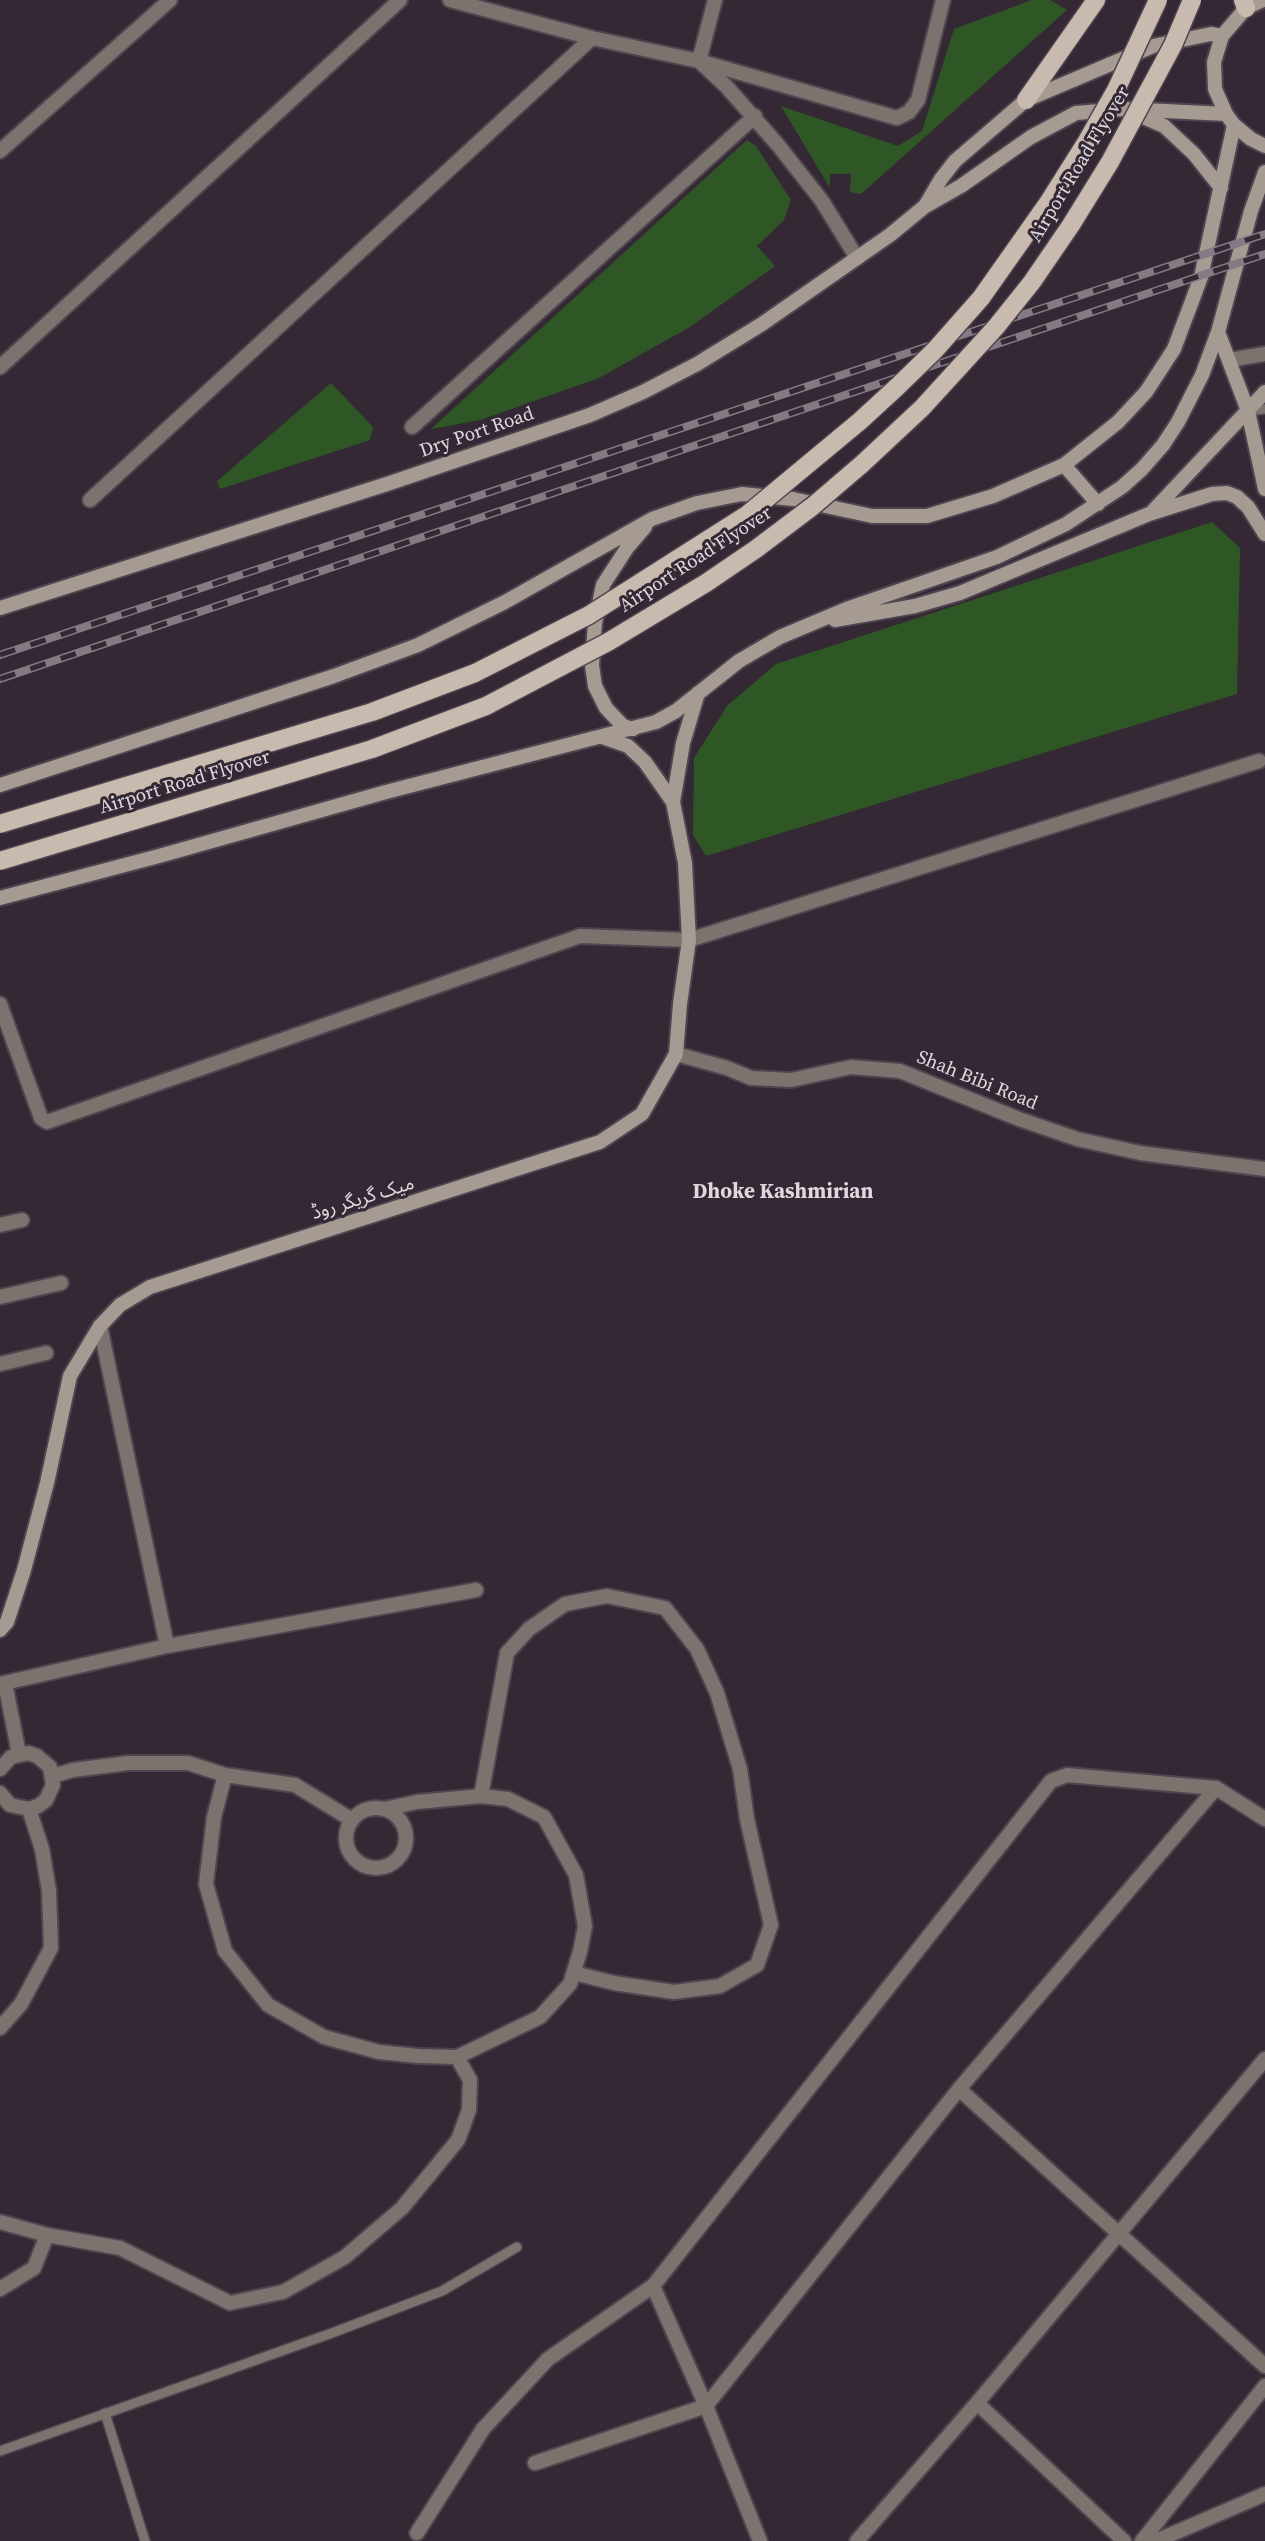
<!DOCTYPE html>
<meta charset="utf-8">
<style>
body{margin:0}
canvas{display:block;background:#332833}
</style>
<canvas width="1265" height="2541"></canvas>
<script>
const ctx = document.querySelector('canvas').getContext('2d');
ctx.lineJoin = 'round';
function paint(path, color) {
  ctx.fillStyle = color;
  ctx.fill(path, 'evenodd');
}
function poly(rows) {
  const path = new Path2D();
  for (const r of rows) {
    if (r.length === 3) {
      path.moveTo(r[0] + r[2], r[1]);
      path.arc(r[0], r[1], r[2], 0, 2 * Math.PI);
      continue;
    }
    path.moveTo(r[0], r[1]);
    for (let i = 2; i < r.length; i += 2) path.lineTo(r[i], r[i + 1]);
  }
  return path;
}
function stroke(path, color, width, dash) {
  ctx.strokeStyle = color;
  ctx.lineWidth = width;
  ctx.lineCap = dash ? 'butt' : 'round';
  ctx.setLineDash(dash || []);
  ctx.stroke(path);
}
function label(font, color, halo, rows, align = 'center') {
  ctx.font = font + ' "Source Serif 4","Noto Sans Arabic",serif';
  ctx.lineWidth = 6;
  ctx.setLineDash([]);
  ctx.textBaseline = 'middle';
  ctx.strokeStyle = halo;
  ctx.fillStyle = color;
  for (const [text, x, y, turn = 0] of rows) {
    ctx.save();
    ctx.translate(x, y);
    ctx.rotate((+turn || 0) * Math.PI / 180);
    ctx.textAlign = isNaN(turn) ? turn : align;
    if (halo) ctx.strokeText(text, 0, 0);
    ctx.fillText(text, 0, 0);
    ctx.restore();
  }
}
const green = poly([
 [1032,0,1050,0,1067,10,861,194,850,192,851,174,830,174,830,188,781,106,898,146,922,131,954,29],
 [747,140,756,146,791,200,784,220,757,246,775,266,690,327,599,378,480,420,431,429],
 [331,383,373,427,370,440,220,489,217,481],
 [1212,522,1240,548,1237,694,706,856,693,835,694,758,727,706,776,664]
]);
const lane = poly([
 [1248,411,1265,409],
 [105,2413,145,2541],
 [0,2451,332,2333,442,2291,517,2247]
]);
const street = poly([
 [450,0,592,38,699,61,897,118,909,112,918,100,943,0],
 [715,0,699,61,726,86,778,145,822,201,857,258],
 [0,151,170,0],
 [1229,360,1265,354],
 [0,367,400,0],
 [412,427,755,116],
 [90,500,592,38],
 [0,1004,41,1118,47,1122,580,936,689,940,1259,761],
 [676,1054,727,1068,751,1078,791,1080,851,1067,900,1071,1019,1119,1077,1139,1140,1153,1265,1169],
 [0,1225,22,1220],
 [0,1297,61,1283],
 [100,1326,167,1646],
 [0,1364,46,1353],
 [5,1683,19,1754],
 [0,1684,167,1646,476,1590],
 [0,1769,11,1757,28,1753,37,1756,50,1767,53,1785,46,1800,38,1806,29,1809,10,1805,0,1793],
 [225,1775,214,1817,206,1884,225,1951,268,2005,324,2037,379,2052,418,2056,457,2057,540,2017,570,1984,580,1952,585,1926,576,1875,544,1817,508,1799,481,1796,417,1802,384,1809],
 [53,1776,73,1770,128,1763,188,1763,225,1775,295,1785,352,1820],
 [481,1796,507,1653,529,1629,565,1604,607,1596,665,1608,697,1649,717,1693,740,1769,747,1819,771,1925,757,1965,720,1986,674,1992,614,1983,574,1973],
 [376,1838,30],
 [0,2028,21,2004,51,1948,49,1891,42,1849,29,1809],
 [959,2089,1265,2366],
 [0,2222,47,2235,120,2248,230,2303,283,2292,345,2257,402,2208,458,2140,469,2110,470,2080,457,2057],
 [653,2286,706,2406,760,2541],
 [0,2289,34,2268,47,2235],
 [977,2403,1124,2541],
 [535,2463,706,2406,959,2089,1216,1788],
 [417,2533,483,2429,548,2359,653,2286,1051,1781,1067,1775,1216,1788,1265,1819],
 [857,2541,977,2403,1265,2059],
 [1142,2541,1265,2386],
 [1156,2541,1265,2494]
]);
const secondary = poly([
 [1263,0,1246,8,1222,36,1214,62,1215,89,1226,114,1234,125,1251,139,1265,146],
 [1132,112,1164,126,1194,154,1221,188],
 [925,206,941,179,955,161,1026,100,1153,46,1211,34,1222,36],
 [1218,332,1248,411,1265,489],
 [1064,465,1098,504],
 [1153,511,1265,392],
 [0,608,390,483,590,415,643,392,697,364,762,324,890,235,924,207,961,186,1031,137,1076,113,1124,109,1226,114],
 [835,620,915,606,960,593,1149,514,1212,494,1227,493,1237,497,1248,507,1265,534],
 [633,729,623,726,606,708,595,686,592,665,595,623,603,585,627,548,645,527],
 [602,737,628,746,645,762,673,802],
 [0,785,334,676,418,645,505,602,652,519,697,503,742,494,793,499,872,516,927,516,993,496,1064,465,1118,422,1146,392,1174,349,1201,277,1234,125],
 [0,898,159,856,386,792,656,722,676,711,739,661,780,637,849,608,997,557,1066,524,1122,487,1142,469,1163,445,1178,422,1202,375,1218,332,1251,211,1265,172],
 [0,1630,7,1622,24,1570,47,1483,70,1376,100,1326,120,1305,150,1287,600,1142,642,1114,676,1054,680,1004,689,940,685,863,673,802,683,743,698,693]
]);
const primary = poly([
 [1243,0,1246,8],
 [1026,100,1096,0]
]);
const rail = poly([
 [0,655,1265,234],
 [0,679,1265,254]
]);
const primaryBridge = poly([
 [0,824,372,712,475,673,589,615,748,514,860,421,897,387,935,350,981,298,1048,203,1087,141,1116,90,1158,0],
 [0,861,372,749,486,706,608,642,706,583,756,549,813,506,862,464,922,408,996,327,1032,282,1071,225,1110,162,1173,45,1192,0]
]);
const streetNames = [
 ["Airport Road Flyover",1080,165,-59],
 ["Dry Port Road",477,433,-19],
 ["Airport Road Flyover",696,560,-33],
 ["Airport Road Flyover",185,783,-17],
 ["Shah Bibi Road",977,1081,22],
 ["میک گریگر روڈ",363,1199,-17]
];
const neighbourhoodNames = [
 ["Dhoke Kashmirian",783,1193]
];
paint(green, '#2f5726');
stroke(lane, '#4f444f', 12);
stroke(street, '#4f444f', 18);
stroke(secondary, '#4f444f', 18);
stroke(primary, '#4f444f', 21);
stroke(lane, '#7a736e', 9);
stroke(street, '#7a736e', 14);
stroke(secondary, '#a69b93', 14);
stroke(primary, '#c8baaf', 18);
stroke(rail, '#847a84', 8);
stroke(rail, '#332833', 5, [16]);
stroke(primaryBridge, '#4f444f', 21, []);
stroke(primaryBridge, '#c8baaf', 18);
label('19px', '#e0d8e0', '#332833', streetNames);
label('bold 21px', '#e0d8e0', '#332833', neighbourhoodNames);
</script>
